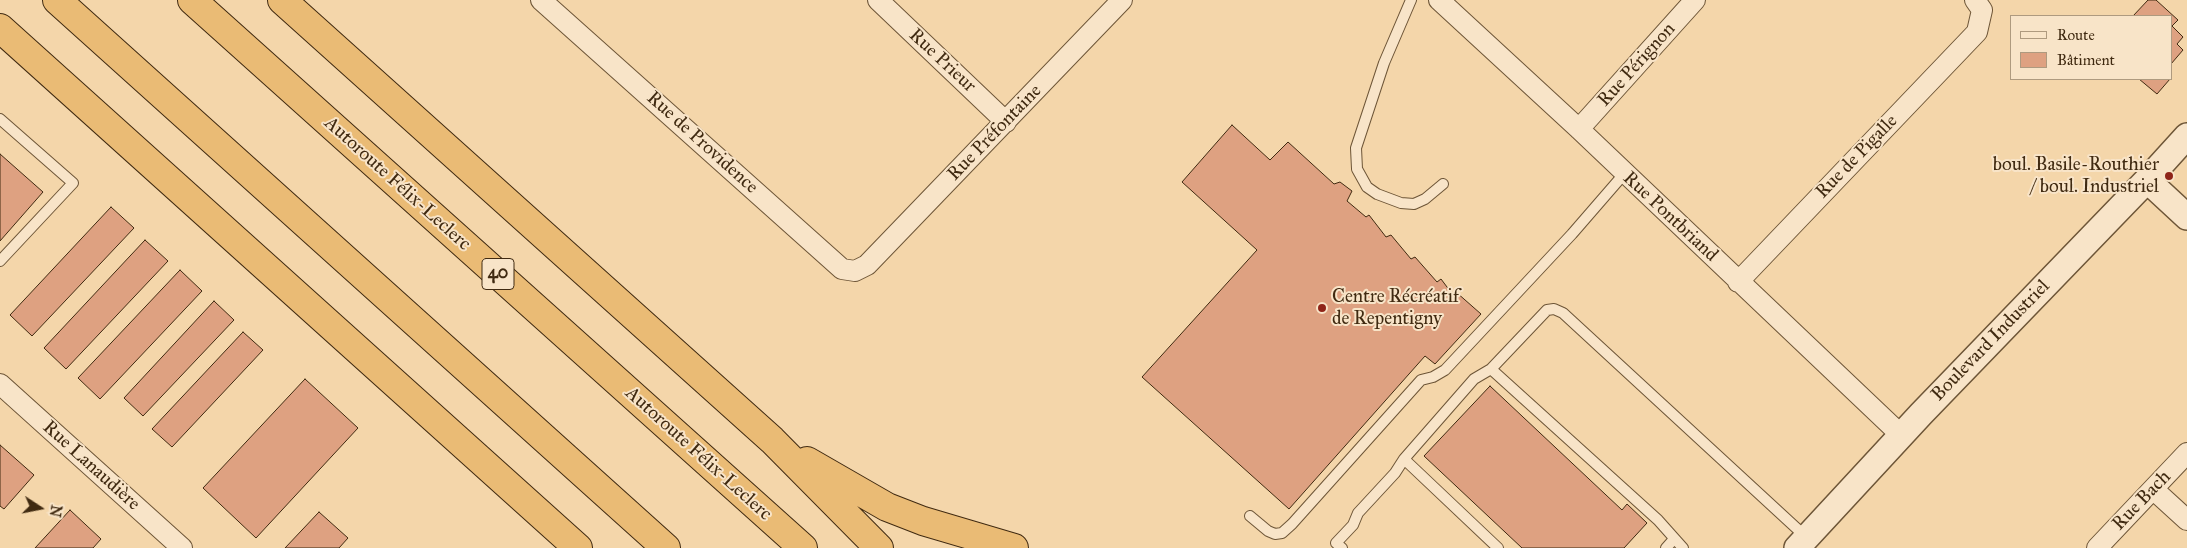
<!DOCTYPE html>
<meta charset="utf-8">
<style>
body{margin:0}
#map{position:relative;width:2187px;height:548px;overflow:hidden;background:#f4d6aa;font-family:"IM FELL Great Primer",serif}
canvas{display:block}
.legend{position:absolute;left:2010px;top:15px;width:162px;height:65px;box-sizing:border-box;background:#f8e4c8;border:1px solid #ae9a7f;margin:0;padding:6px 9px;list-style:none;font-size:15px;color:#402a11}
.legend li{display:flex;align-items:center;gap:10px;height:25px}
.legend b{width:25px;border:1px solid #ae9a7f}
.north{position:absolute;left:15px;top:483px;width:50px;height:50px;-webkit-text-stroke:4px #f8e4c8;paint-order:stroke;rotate:101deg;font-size:14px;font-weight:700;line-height:20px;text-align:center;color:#402a11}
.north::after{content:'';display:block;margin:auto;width:18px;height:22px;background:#402a11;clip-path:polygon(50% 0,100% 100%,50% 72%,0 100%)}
</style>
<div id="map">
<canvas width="2187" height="548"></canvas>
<ul class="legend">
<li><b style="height:6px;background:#f8e4c8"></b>Route</li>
<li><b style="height:14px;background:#dea181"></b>Bâtiment</li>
</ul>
<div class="north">N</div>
</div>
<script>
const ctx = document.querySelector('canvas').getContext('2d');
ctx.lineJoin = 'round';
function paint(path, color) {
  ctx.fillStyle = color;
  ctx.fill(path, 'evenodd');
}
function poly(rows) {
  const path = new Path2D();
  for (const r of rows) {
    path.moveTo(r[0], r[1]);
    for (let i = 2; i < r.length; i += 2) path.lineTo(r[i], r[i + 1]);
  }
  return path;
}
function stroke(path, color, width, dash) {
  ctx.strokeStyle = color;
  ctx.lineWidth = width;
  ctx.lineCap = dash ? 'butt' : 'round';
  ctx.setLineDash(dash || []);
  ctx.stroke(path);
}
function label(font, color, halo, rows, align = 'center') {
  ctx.font = font + ' "IM FELL Great Primer",serif';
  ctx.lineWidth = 4;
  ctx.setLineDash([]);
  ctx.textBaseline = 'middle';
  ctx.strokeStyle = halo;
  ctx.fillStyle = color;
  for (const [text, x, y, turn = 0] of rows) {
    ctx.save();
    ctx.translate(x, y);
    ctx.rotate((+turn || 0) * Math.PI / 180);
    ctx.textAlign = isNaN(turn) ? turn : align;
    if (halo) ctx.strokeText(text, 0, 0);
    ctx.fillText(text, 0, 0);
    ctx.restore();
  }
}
const building = poly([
 [2148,0,2156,0,2178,20,2172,26,2183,37,2177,44,2183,50,2171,64,2171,16,2133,16,2148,0],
 [2139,79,2170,79,2157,94,2139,79],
 [1232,125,1270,160,1288,142,1334,184,1340,182,1352,191,1347,201,1366,217,1369,215,1386,237,1391,235,1411,259,1415,257,1437,282,1441,279,1453,295,1456,292,1481,314,1435,364,1425,356,1289,509,1142,377,1257,250,1182,182,1232,125],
 [0,154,43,192,0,241,0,154],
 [111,207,134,228,32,336,10,315,111,207],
 [145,240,168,261,66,369,44,348,145,240],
 [180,270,202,291,100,399,78,378,180,270],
 [214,301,234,320,143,416,124,398,214,301],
 [243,332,263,350,172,447,152,429,243,332],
 [305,379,358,428,256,538,203,488,305,379],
 [1490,386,1622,510,1627,504,1647,523,1624,548,1522,548,1424,456,1490,386],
 [0,445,34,475,4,509,0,506,0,445],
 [70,510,101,539,93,548,35,548,70,510],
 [319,512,348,538,339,548,285,548,319,512]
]);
const service = poly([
 [1411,0,1384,63,1356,148,1357,169,1367,187,1377,194,1401,203,1414,204,1425,199,1443,184],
 [0,119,73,183,0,261],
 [1491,369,1474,379,1404,459,1498,548],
 [1250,516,1268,531,1275,534,1282,533,1292,524,1421,380,1433,377,1445,370,1572,234,1624,174],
 [1342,548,1336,543,1353,525,1358,513,1395,473,1404,459],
 [1666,548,1674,539],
 [1683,548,1658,520,1491,369,1547,310,1554,309,1563,313,1806,537]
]);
const minor = poly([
 [541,0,842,269,855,271,867,265,1122,0],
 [878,0,1006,122],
 [1439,0,1579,129,1901,435],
 [1579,129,1695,0],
 [1738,282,1977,32,1982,10,1975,0],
 [0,384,182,548],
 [2153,489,2187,520],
 [2097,548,2187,453]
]);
const tertiary = poly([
 [2147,180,2187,217],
 [1797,548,1921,414,2147,180,2187,136]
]);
const motorway = poly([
 [57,0,666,548],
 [192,0,803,548],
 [282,0,772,440,879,548],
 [0,28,578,548],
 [807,461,887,507,923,521,1014,548]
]);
const markers = [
 [2169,176,5,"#8f2418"],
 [1322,308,5,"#8f2418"]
];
const shields = [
 [498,274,32]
];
const shieldNames = [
 ["40",498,274]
];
const streetNames = [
 ["Rue Prieur",942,61,43],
 ["Rue Pérignon",1637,65,-48],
 ["Rue Préfontaine",995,133,-46],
 ["Rue de Providence",702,143,42],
 ["Rue de Pigalle",1857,157,-46],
 ["Autoroute Félix-Leclerc",397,184,42],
 ["Rue Pontbriand",1670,217,43],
 ["Boulevard Industriel",1991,341,-46],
 ["Autoroute Félix-Leclerc",698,454,42],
 ["Rue Lanaudière",91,466,42],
 ["Rue Bach",2142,501,-46]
];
const poiNames = [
 ["boul. Basile-Routhier",2159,165],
 ["/ boul. Industriel",2159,187],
 ["Centre Récréatif",1332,297,"left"],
 ["de Repentigny",1332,319,"left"]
];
paint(building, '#dea181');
stroke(building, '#402a11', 1);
stroke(service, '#6d5537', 12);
stroke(minor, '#6d5537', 22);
stroke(tertiary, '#6d5537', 28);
stroke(motorway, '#402a11', 30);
stroke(service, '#f8e4c8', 10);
stroke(minor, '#f8e4c8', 20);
stroke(tertiary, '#f8e4c8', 25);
stroke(motorway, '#eabb75', 28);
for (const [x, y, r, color] of markers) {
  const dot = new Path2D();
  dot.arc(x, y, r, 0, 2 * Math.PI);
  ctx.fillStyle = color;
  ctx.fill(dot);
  stroke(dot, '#f8e4c8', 2);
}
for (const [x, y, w] of shields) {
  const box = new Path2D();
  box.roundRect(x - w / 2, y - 15.5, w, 31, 4);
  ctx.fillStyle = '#f8e4c8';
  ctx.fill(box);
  stroke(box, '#402a11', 1);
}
label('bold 18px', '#402a11', null, shieldNames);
label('19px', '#402a11', '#f8e4c8', streetNames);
label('19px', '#402a11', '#f8e4c8', poiNames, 'right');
</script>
